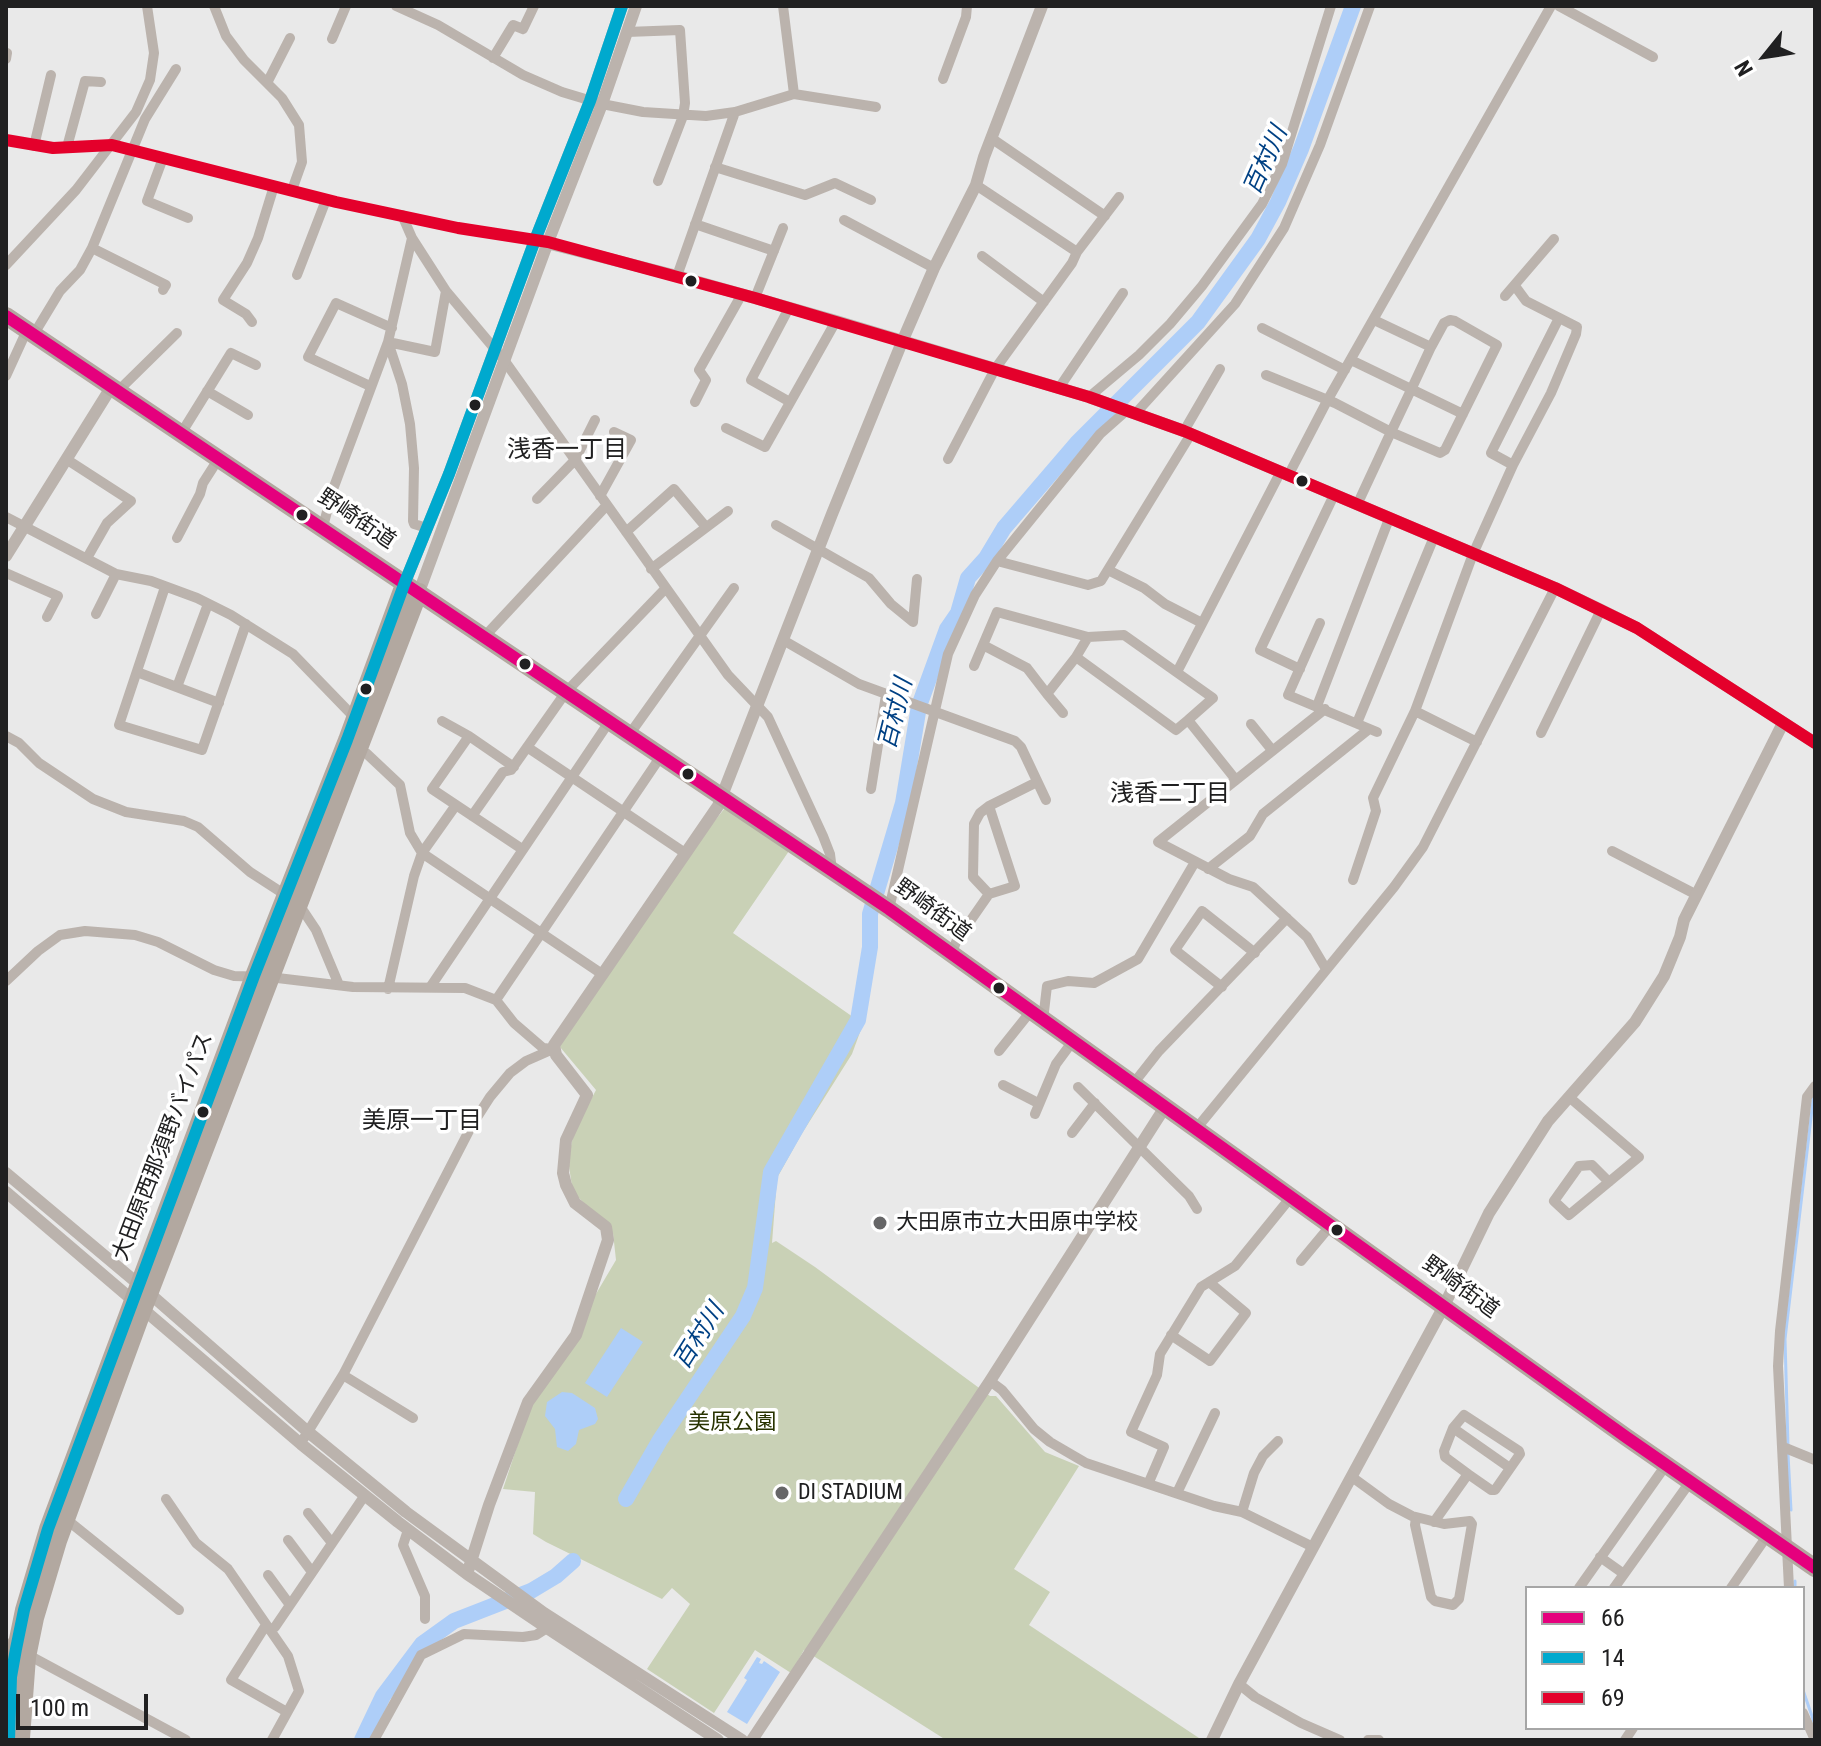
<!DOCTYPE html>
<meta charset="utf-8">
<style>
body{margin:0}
#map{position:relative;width:1821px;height:1746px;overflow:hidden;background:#e9e9e9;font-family:"Roboto Condensed",sans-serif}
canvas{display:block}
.frame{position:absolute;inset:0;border:8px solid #202021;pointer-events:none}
.legend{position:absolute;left:1525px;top:1586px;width:280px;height:144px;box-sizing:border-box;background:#fff;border:2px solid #a6a6a6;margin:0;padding:10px 14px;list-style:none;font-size:24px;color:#202021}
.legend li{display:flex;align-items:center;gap:16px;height:40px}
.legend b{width:40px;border:2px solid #a6a6a6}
.north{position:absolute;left:1725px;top:16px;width:80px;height:80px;-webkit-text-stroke:6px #fff;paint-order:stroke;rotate:240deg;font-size:22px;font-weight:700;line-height:32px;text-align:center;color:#202021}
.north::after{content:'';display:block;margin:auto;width:28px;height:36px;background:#202021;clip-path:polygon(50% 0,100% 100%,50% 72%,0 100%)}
.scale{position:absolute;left:16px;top:1694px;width:132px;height:36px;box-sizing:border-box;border:4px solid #202021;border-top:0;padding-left:10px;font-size:24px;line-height:28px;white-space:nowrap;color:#202021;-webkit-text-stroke:6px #fff;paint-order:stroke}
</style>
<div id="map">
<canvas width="1821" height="1746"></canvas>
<div class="frame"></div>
<ul class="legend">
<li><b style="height:10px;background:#e5007d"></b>66</li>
<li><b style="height:10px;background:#00a9ce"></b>14</li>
<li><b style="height:10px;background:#e4002b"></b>69</li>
</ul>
<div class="north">N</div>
<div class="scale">100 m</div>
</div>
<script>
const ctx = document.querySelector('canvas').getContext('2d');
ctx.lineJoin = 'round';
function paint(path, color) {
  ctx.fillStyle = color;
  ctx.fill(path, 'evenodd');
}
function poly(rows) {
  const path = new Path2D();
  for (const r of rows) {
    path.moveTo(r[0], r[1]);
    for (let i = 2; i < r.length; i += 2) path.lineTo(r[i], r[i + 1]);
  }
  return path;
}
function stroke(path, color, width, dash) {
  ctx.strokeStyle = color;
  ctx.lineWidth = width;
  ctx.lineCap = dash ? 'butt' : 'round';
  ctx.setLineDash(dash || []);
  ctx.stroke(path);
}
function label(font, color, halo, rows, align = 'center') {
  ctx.font = font + ' "Roboto Condensed","Noto Sans JP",sans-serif';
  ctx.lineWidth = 7;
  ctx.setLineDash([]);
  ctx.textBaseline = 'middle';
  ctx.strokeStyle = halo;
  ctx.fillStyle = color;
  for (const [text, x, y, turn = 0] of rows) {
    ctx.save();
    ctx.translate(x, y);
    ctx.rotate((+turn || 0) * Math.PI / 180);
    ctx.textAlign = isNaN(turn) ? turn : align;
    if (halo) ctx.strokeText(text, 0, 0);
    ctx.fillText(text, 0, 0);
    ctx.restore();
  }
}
const green = poly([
 [725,808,789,851,733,933,863,1024,852,1054,801,1135,777,1178,772,1243,776,1241,815,1267,990,1396,996,1396,1045,1452,1079,1466,1014,1569,1050,1592,1029,1625,1202,1740,946,1740,804,1650,791,1673,755,1650,714,1713,647,1669,690,1604,672,1588,662,1599,546,1542,533,1534,535,1492,503,1489,531,1404,616,1260,613,1233,578,1197,572,1186,568,1160,574,1132,596,1090,560,1047,561,1041,700,839]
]);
const water = poly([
 [621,1328,643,1342,607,1397,585,1383],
 [562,1392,572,1393,595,1408,598,1419,595,1424,579,1430,576,1444,568,1451,557,1447,555,1429,545,1416,547,1402],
 [757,1657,761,1659,759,1663,762,1664,764,1661,780,1672,747,1724,727,1712,747,1680,744,1678]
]);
const stream = poly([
 [1788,1446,1785,1339,1814,1092],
 [1788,1454,1791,1510],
 [1795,1581,1795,1588],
 [1803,1690,1815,1725]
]);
const river = poly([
 [626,1499,660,1440,743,1316,755,1288,771,1172,858,1020,870,947,870,914,903,803,919,706,947,629,958,613,968,578,986,558,1004,528,1077,443,1198,322,1258,239,1278,202,1301,149,1353,6],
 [362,1740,383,1696,422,1644,454,1621,531,1591,556,1576,573,1561]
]);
const minor = poly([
 [214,6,226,36,244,60,282,98,299,125,302,162,292,190],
 [396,6,438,25,523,75,562,92,602,104,643,112,706,116,735,112,794,94,876,107],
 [783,6,794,94],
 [1559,6,1653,57],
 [627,32,680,30,685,103,683,116,658,181],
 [332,39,346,6],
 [493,58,513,25,523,29,534,6],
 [6,59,7,53],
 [943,79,966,17,967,6],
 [267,83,290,38],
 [991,138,1105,216],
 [6,140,53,148,112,145,336,202,458,228,535,240],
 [34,146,51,75],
 [67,147,85,81,101,82],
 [163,158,147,201,188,218],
 [715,167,805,195,835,183,871,200],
 [976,185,1077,252],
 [402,215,412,238,446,291,504,360,728,675,768,717,823,836,830,854,832,870],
 [844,220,934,268],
 [695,224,774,251],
 [412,238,388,342,402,384,410,424,414,468,413,521,414,524,427,528],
 [92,248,166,285,163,290],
 [982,256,1044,302],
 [6,265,76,190,136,112,150,80,154,53,147,6],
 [297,275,326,200],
 [677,276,735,112],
 [1505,296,1554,239],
 [755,298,783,228],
 [789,308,751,380,790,402],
 [1374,320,1431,347],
 [252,322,246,314,223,300,247,263,258,238,274,186],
 [1262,328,1345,370],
 [34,334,60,291,80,270,92,248,145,119,176,69],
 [1351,360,1463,414],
 [1266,375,1335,403,1391,432,1440,453,1445,450,1497,345,1455,321,1450,320,1444,323,1431,347,1411,390,1391,432,1357,505],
 [6,376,27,330],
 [370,386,308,357,336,303,392,328],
 [1059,388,1123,293],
 [119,390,177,333],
 [207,391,248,415],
 [1089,397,1139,355,1170,324,1202,286,1262,204,1282,164,1331,6],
 [695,402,706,380,699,370,742,294],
 [1135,414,1235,304,1284,228,1320,145,1370,6],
 [726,428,765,447,836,321],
 [1184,431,1220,369],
 [182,432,231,353,256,365],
 [66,459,131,501,107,523,87,558],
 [948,459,995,369,1072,263,1077,252,1119,197],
 [1513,465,1491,453,1559,318],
 [1288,476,1327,401,1551,6],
 [600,496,631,440,614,432],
 [537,499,575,460,595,420],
 [6,517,116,574,151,581,197,598,231,615,293,654,354,717],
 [776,525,869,578,891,604,913,622,917,579],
 [323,527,332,492,388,342,435,352,446,291],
 [626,532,674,489,706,527],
 [177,538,200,494,203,483,219,458],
 [997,561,1088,585,1101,581,1191,434],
 [651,569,728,511],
 [1108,570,1144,588,1165,604,1202,623],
 [6,573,58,596,47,617],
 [165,587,119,725,202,750,246,624],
 [96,614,116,574],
 [1320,623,1288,695,1377,732],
 [485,636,607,505],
 [1088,637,1124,635,1213,698,1188,720],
 [783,640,859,684,1015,741,1021,747,1046,800],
 [983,645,1027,668,1047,694,1076,657],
 [974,666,997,612,1088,637,1076,657,1176,730,1188,720,1236,780],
 [1300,669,1260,650,1334,495],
 [137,672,219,703],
 [1177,672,1280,473],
 [177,687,208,604],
 [1047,694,1063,713],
 [1317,706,1389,519],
 [1325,709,1158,842,1229,879,1253,887,1307,937,1326,969],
 [1415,711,1477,742],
 [442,721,469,736,514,767],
 [1357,723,1434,537],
 [1251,724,1272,750],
 [1541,733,1601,610],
 [629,735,734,588],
 [6,736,19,743,39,763,93,799,126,812,184,821,198,827,250,872,298,903,316,930,339,985],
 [469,736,432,789,522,849],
 [527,747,685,853],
 [357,749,366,753,400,785,410,833,422,853,602,974],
 [871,789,886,695],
 [472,816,503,772,511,770,566,692,665,589],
 [1612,851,1697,895],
 [1208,869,1250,836,1263,814,1369,729],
 [1353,880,1376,811,1373,798,1415,711,1473,554,1513,465,1551,393,1576,334,1577,327,1526,301,1515,286],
 [989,894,973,877,974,824,980,813,989,806,1037,782],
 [889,909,948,654,975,595,997,561,1100,434,1126,411],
 [951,954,957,940,989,894,1015,886,989,806],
 [6,981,38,951,60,935,85,931,135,935,158,942,214,970,234,976,269,977,353,987,465,988,496,1000,514,1023,543,1048,553,1049],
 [431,986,609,722],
 [1222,987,1175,950,1202,911,1255,953],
 [388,989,414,876,422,853,456,805],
 [496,1000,661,756],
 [1043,1020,1047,986,1068,981,1094,983,1138,959,1195,862],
 [999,1051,1031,1011],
 [1133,1084,1159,1051,1287,918],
 [1003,1085,1038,1103],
 [1078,1087,1189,1196,1197,1209],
 [1569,1097,1639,1157,1569,1215,1554,1201,1579,1166,1592,1165,1609,1182],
 [1035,1114,1056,1064,1073,1041],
 [1196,1129,1394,887,1423,847,1555,588],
 [1072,1133,1095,1103],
 [1301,1261,1331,1225],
 [1171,1335,1210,1361,1246,1313,1209,1282],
 [343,1375,413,1418],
 [990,1381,1002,1390,1034,1429,1050,1442,1086,1463,1214,1506,1242,1512,1313,1547],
 [1453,1428,1510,1468],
 [304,1438,343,1375,472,1125,490,1097,510,1073,526,1061,551,1050],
 [1783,1447,1815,1460],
 [1352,1477,1389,1504,1412,1516,1444,1524,1470,1521,1472,1524,1459,1599,1453,1605,1435,1601,1431,1597,1415,1525,1416,1518],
 [1149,1482,1164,1447,1131,1432,1157,1375,1160,1354,1201,1287,1235,1266,1291,1197],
 [1177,1493,1215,1413],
 [166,1499,196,1543,228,1569,288,1656,299,1691,272,1740],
 [1242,1512,1254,1473,1263,1456,1278,1441],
 [308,1513,332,1543],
 [66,1519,179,1610],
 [1434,1522,1468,1474,1491,1490,1495,1490,1520,1454,1519,1451,1464,1415,1453,1428,1444,1451,1445,1457,1468,1474],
 [408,1530,403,1545,425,1596,425,1619],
 [288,1540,312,1572],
 [1600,1557,1624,1574],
 [268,1575,290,1605],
 [1579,1588,1666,1465],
 [1614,1588,1690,1482],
 [1731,1588,1767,1536],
 [1789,1588,1778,1366,1780,1331,1807,1097,1815,1086],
 [266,1625,231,1680,287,1712],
 [275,1627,365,1495],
 [6,1643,186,1740],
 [1239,1684,1255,1697,1301,1723,1340,1740],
 [1803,1713,1815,1740],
 [374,1740,421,1655,464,1634,523,1637,536,1635,547,1628],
 [1368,1740,1379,1740],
 [1625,1740,1633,1728]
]);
const tertiary = poly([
 [535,240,677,276,836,321,1089,397,1184,431,1555,588,1601,610,1637,628,1815,743],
 [6,556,112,386],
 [405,582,449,474,535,240,590,101,622,6],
 [419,592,548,242,602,104,636,6],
 [6,1173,149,1293,307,1431,406,1512,544,1613,742,1740],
 [6,1192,301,1444,398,1522,467,1574,547,1628,718,1740],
 [467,1574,489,1505,528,1402,576,1335,608,1240,606,1227,575,1203,566,1185,563,1173,566,1140,587,1095,556,1055,554,1045,718,806,832,514,902,342,934,268,976,185,984,157,1042,6],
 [752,1740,990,1381,1165,1107],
 [1212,1740,1239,1684,1444,1306,1489,1213,1548,1121,1635,1022,1664,976,1680,937,1684,920,1783,723]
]);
const trunk = poly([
 [6,316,889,909,1626,1437,1815,1568],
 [21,1738,27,1657,35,1618,58,1541,144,1307,419,592],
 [9,1740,11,1677,16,1649,24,1610,48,1529,254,976,347,740,405,582]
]);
const bus1 = poly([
 [6,316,889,909,1626,1437,1815,1568]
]);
const bus2 = poly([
 [9,1740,11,1677,16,1649,24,1610,48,1529,254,976,347,740,405,582,449,474,535,240,590,101,622,6]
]);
const bus3 = poly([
 [6,140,53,148,112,145,336,202,458,228,548,242,755,298,1089,397,1184,431,1555,588,1637,628,1815,743]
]);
const markers = [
 [691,281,7,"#202021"],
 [475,405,7,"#202021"],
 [1302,481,7,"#202021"],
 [302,515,7,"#202021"],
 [525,664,7,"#202021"],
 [366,689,7,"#202021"],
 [688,774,7,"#202021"],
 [999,988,7,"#202021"],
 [203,1112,7,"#202021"],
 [880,1223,8,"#666667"],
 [1337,1230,7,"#202021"],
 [782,1493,8,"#666667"]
];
const streetNames = [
 ["野崎街道",356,520,34],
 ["野崎街道",932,911,36],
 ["大田原西那須野バイパス",164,1147,-69],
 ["野崎街道",1460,1288,36]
];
const poiNames = [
 ["大田原市立大田原中学校",896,1223],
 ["DI STADIUM",798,1493]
];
const parkNames = [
 ["美原公園",732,1423]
];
const waterNames = [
 ["百村川",1267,161,-66],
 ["百村川",897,714,-76],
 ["百村川",700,1337,-58]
];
const neighbourhoodNames = [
 ["浅香一丁目",567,451],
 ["浅香二丁目",1170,795],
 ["美原一丁目",422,1122]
];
paint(green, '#c9d1b6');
paint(water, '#aecef8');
stroke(stream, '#aecef8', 3);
stroke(river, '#aecef8', 16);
stroke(minor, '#bbb3ad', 10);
stroke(tertiary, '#bbb3ad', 12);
stroke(trunk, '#b2a8a0', 18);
stroke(bus1, '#e5007d', 12);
stroke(bus2, '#00a9ce', 12);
stroke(bus3, '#e4002b', 12);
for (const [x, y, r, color] of markers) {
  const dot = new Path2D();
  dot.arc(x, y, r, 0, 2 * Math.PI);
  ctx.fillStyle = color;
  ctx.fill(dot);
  stroke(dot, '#fff', 3);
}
label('22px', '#202021', '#fff', streetNames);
label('22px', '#202021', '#fff', poiNames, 'left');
label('22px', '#283300', '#fff', parkNames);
label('italic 24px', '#004184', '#fff', waterNames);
label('24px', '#202021', '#fff', neighbourhoodNames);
</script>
